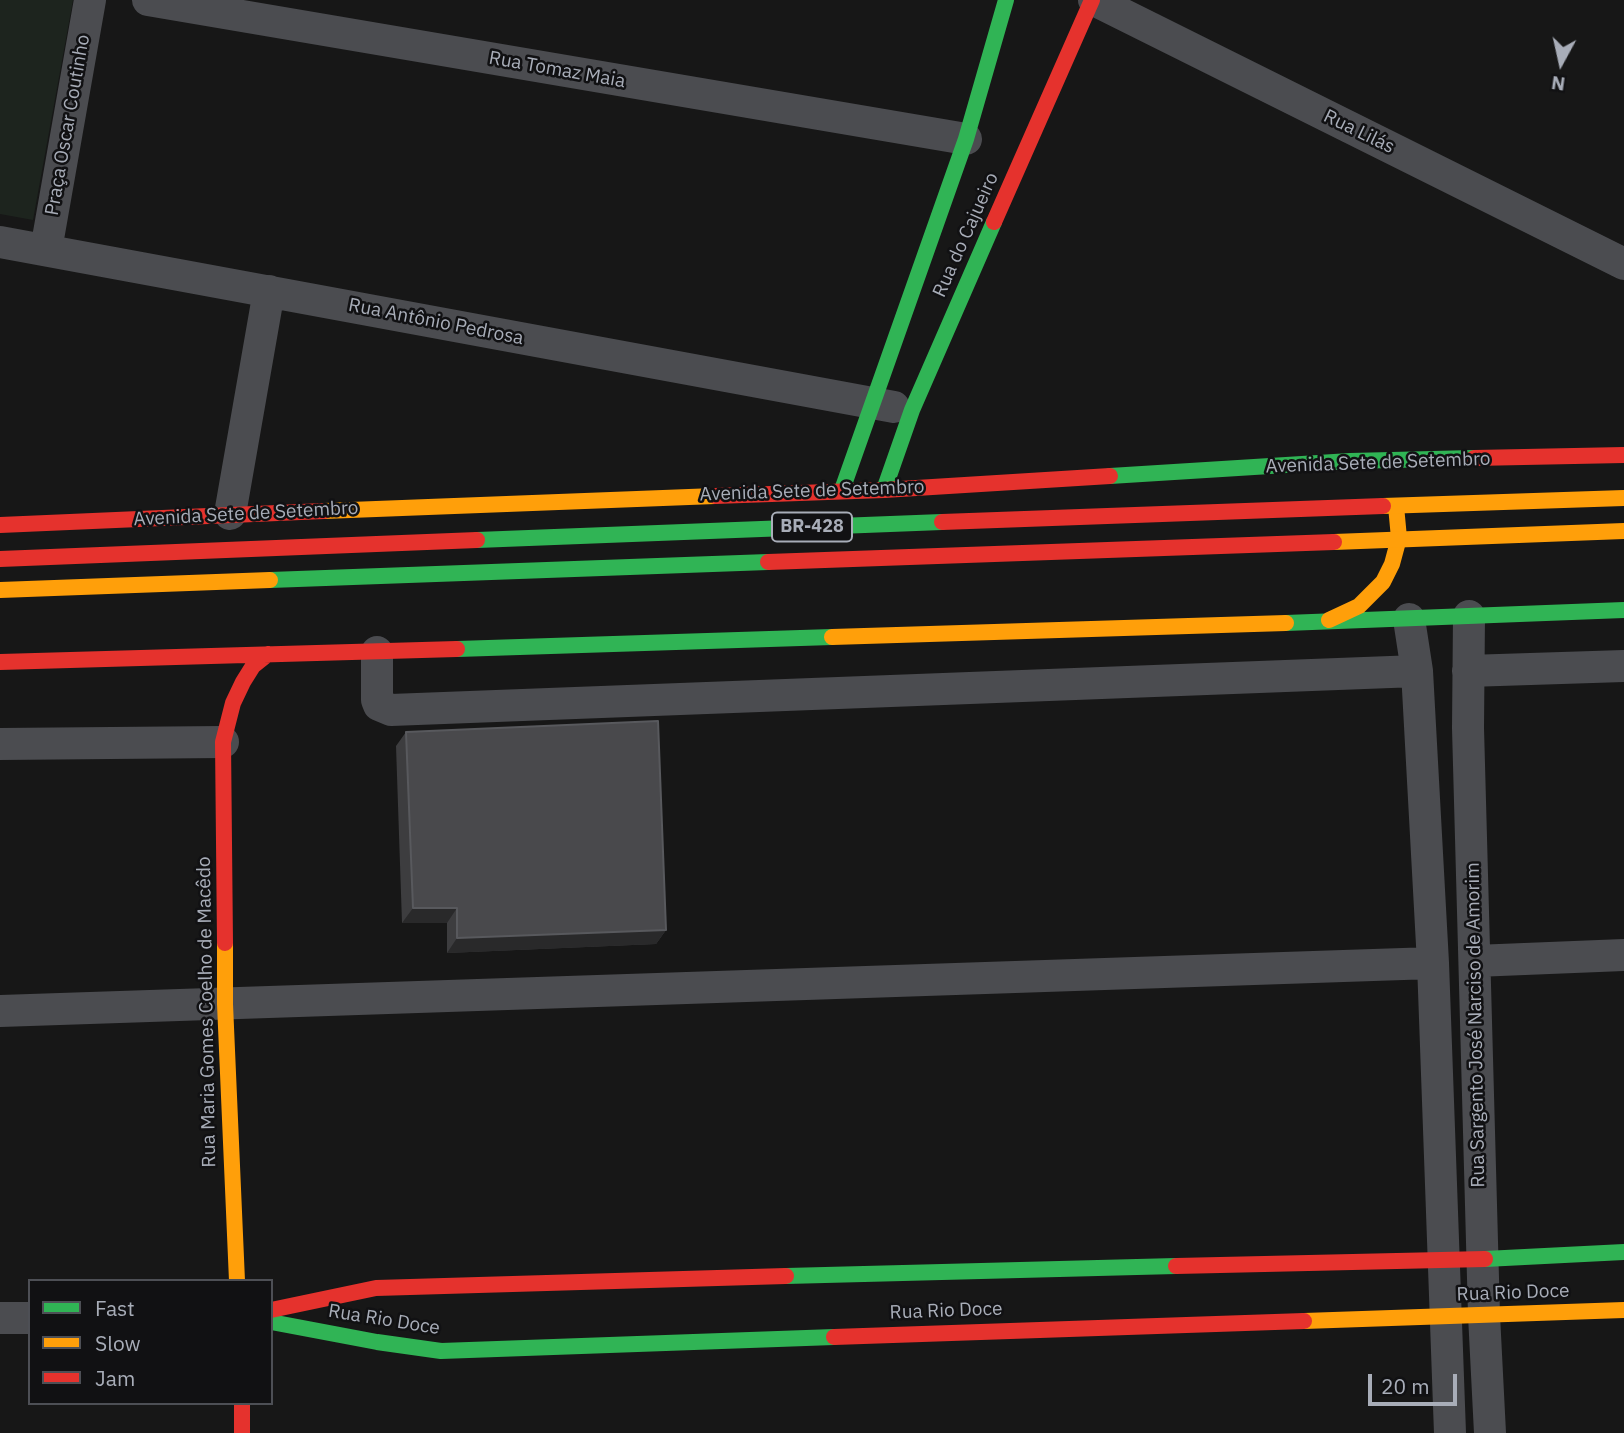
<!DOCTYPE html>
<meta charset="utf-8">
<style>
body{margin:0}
#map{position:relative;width:1624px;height:1433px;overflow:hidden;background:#171717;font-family:"IBM Plex Sans",sans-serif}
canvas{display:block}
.legend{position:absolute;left:28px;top:1279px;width:245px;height:126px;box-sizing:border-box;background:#111113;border:2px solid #4d4f55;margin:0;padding:9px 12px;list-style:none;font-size:21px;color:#a8adb8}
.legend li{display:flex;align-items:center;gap:14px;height:35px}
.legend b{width:35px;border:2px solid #4d4f55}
.north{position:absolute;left:1526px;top:28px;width:70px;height:70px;-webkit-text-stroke:5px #111113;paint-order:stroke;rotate:188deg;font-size:19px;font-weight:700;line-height:28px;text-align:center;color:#a8adb8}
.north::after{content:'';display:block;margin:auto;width:24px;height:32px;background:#a8adb8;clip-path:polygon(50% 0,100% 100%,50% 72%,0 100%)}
.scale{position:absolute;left:1368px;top:1374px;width:89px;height:32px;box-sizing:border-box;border:4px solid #a8adb8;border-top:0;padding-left:9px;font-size:21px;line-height:24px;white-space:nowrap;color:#a8adb8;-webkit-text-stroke:5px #111113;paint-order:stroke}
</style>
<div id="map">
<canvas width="1624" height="1433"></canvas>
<ul class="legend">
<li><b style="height:9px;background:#30b455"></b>Fast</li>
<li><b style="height:9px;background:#ff9f0a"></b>Slow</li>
<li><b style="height:9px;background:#e5322d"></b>Jam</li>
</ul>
<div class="north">N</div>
<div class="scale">20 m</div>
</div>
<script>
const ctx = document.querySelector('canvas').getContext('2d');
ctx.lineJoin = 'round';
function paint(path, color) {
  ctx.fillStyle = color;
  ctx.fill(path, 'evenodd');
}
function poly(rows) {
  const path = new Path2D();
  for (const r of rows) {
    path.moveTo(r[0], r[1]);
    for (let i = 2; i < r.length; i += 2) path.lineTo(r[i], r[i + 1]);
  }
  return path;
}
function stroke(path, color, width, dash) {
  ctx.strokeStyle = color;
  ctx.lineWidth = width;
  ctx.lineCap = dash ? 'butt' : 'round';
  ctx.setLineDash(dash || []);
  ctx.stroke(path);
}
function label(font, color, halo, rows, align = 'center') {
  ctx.font = font + ' "IBM Plex Sans",sans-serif';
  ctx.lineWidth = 5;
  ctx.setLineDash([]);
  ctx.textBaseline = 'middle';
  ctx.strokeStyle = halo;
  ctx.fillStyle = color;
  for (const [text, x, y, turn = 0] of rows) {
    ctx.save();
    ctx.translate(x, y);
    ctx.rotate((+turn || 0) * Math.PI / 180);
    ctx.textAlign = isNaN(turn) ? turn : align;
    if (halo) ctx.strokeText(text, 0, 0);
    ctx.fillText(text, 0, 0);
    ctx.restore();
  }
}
const green = poly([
 [0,0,73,0,33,220,0,214]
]);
const street = poly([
 [148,0,966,139],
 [1094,0,1624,264],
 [0,242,894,407],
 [46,250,90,0],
 [230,514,269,291],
 [1469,616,1468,728,1484,1315,1490,1433],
 [1409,619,1417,671,1433,963,1450,1433],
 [377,652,377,700,379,705,391,710,1417,671],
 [1468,671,1624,666],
 [0,744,223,742],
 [1475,961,1624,955],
 [0,1011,1433,963],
 [0,1318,30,1318]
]);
const fast = poly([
 [1110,476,1350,461,1474,458],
 [842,490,966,139,1006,0],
 [884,490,912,410,994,222],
 [1286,623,1624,610],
 [457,649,832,637],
 [1485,1259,1624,1252],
 [786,1276,1176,1266],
 [271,1322,377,1342,441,1351,834,1337]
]);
const slow = poly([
 [324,511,715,496],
 [1329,620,1359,606,1383,582,1392,564,1399,538,1396,506],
 [832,637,1286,623],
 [225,943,225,1004,237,1281],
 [1304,1321,1624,1310]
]);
const jam = poly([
 [994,222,1092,0],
 [1474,458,1624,455],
 [715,496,884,490,1110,476],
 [0,525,324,511],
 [0,662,457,649],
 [225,943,223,742,233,703,243,682,253,666,268,654],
 [1176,1266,1485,1259],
 [271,1310,376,1288,786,1276],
 [834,1337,1304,1321],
 [242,1403,242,1433]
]);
const fastBridge = poly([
 [477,540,942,522],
 [270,580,768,562]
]);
const slowBridge = poly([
 [1383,506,1624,498],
 [1334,542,1624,531],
 [0,590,270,580]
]);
const jamBridge = poly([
 [942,522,1383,506],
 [0,559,477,540],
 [768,562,1334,542]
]);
const wall = poly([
 [406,732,666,930,656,944,447,953,447,923,402,923,396,746]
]);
const shadedWall = poly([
 [413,908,457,908,447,923,402,923],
 [666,930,656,944,447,953,457,938]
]);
const building = poly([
 [658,721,666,930,457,938,457,908,413,908,406,732,658,721]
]);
const shields = [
 [812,527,80]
];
const shieldNames = [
 ["BR-428",812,527]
];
const streetNames = [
 ["Rua Tomaz Maia",557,70,10],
 ["Praça Oscar Coutinho",68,125,-80],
 ["Rua Lilás",1359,132,26],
 ["Rua do Cajueiro",966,235,-66],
 ["Rua Antônio Pedrosa",436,322,11],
 ["Avenida Sete de Setembro",1378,463,-2],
 ["Avenida Sete de Setembro",812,491,-2],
 ["Avenida Sete de Setembro",246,514,-3],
 ["Rua Maria Gomes Coelho de Macêdo",207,1012,-91],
 ["Rua Sargento José Narciso de Amorim",1476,1025,-91],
 ["Rua Rio Doce",1513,1293,-2],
 ["Rua Rio Doce",946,1311,-2],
 ["Rua Rio Doce",384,1320,9]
];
paint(green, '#1d241e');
stroke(street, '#4b4c50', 32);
stroke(fast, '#30b455', 16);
stroke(slow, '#ff9f0a', 16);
stroke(jam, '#e5322d', 16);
stroke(fastBridge, '#30b455', 16);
stroke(slowBridge, '#ff9f0a', 16);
stroke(jamBridge, '#e5322d', 16);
paint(wall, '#3d3d3f');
paint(shadedWall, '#29292a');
paint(building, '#49494c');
stroke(building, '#58595d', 2);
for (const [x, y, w] of shields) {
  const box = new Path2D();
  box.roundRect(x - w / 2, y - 14.5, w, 29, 5);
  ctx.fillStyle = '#111113';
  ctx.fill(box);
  stroke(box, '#a8adb8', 2);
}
label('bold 18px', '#a8adb8', null, shieldNames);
label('19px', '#a8adb8', '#111113', streetNames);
</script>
